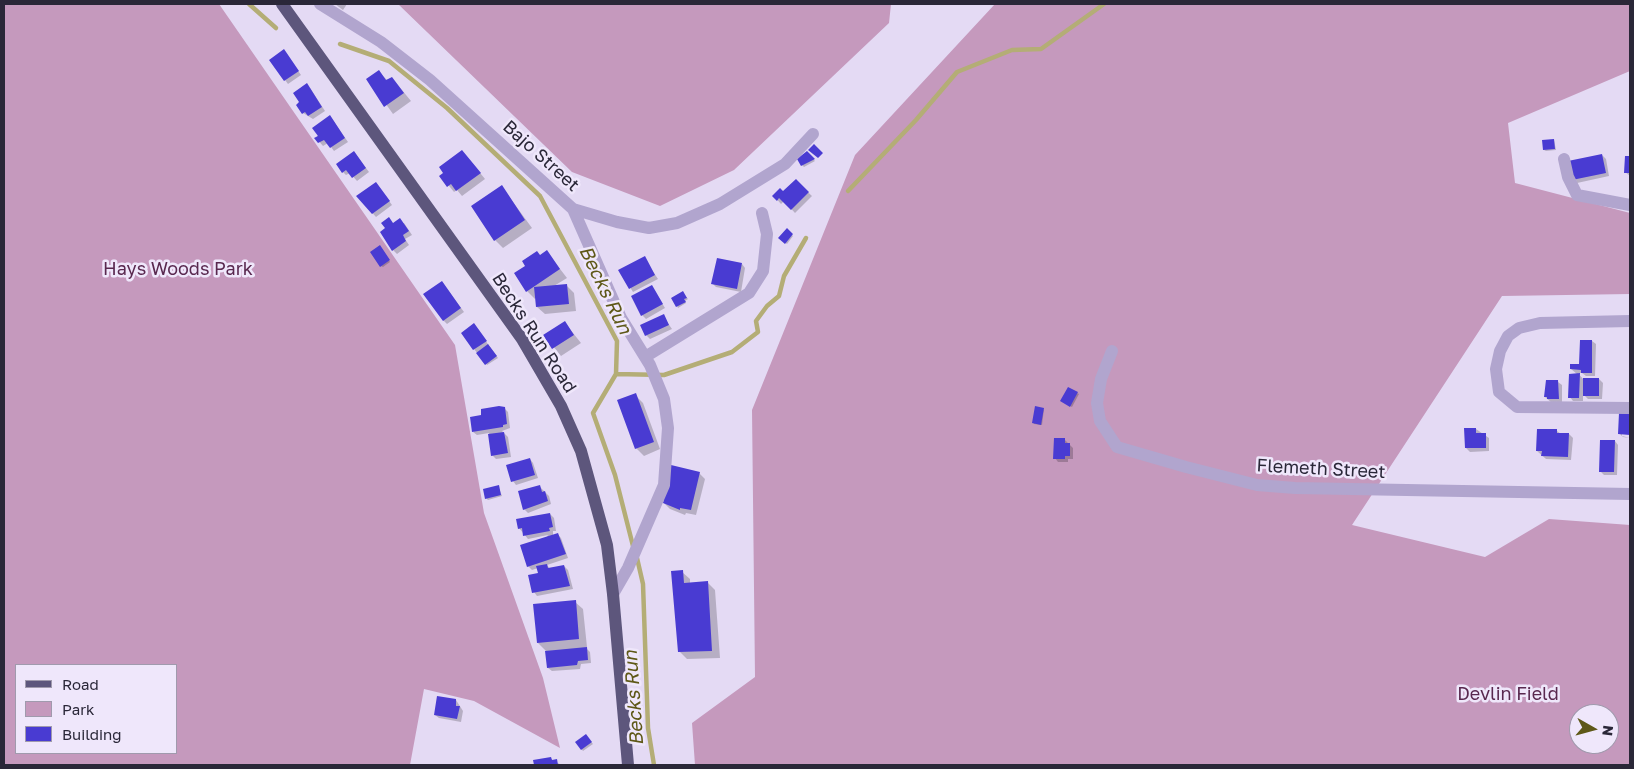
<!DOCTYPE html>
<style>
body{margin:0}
#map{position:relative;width:1634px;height:769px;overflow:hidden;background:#e4daf4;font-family:"Golos Text",sans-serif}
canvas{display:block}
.frame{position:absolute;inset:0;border:5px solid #2a2738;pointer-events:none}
.legend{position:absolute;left:15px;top:664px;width:162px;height:90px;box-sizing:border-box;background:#efe7fb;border:1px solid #a09aad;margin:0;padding:6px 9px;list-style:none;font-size:15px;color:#2a2738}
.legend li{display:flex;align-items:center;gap:10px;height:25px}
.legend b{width:25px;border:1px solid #a09aad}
.north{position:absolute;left:1569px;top:704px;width:50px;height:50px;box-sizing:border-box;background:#efe7fb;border:1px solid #a09aad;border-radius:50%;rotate:97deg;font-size:14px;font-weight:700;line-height:20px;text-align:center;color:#2a2738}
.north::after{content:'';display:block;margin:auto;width:18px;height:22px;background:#5e5818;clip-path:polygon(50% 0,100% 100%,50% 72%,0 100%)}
</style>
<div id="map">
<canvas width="1634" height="769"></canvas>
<div class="frame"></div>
<ul class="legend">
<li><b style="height:6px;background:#5d567c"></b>Road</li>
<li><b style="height:14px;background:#c599bd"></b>Park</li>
<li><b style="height:14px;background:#493bd2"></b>Building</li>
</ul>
<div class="north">N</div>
</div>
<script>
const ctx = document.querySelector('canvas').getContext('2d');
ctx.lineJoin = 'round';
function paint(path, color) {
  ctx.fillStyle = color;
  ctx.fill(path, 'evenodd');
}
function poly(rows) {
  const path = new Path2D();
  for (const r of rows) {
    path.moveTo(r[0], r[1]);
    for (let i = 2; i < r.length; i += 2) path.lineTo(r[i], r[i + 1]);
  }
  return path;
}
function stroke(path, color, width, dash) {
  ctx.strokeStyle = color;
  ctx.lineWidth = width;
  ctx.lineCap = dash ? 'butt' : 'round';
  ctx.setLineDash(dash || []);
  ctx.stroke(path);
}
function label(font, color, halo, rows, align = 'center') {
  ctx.font = font + ' "Golos Text",sans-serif';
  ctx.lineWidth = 5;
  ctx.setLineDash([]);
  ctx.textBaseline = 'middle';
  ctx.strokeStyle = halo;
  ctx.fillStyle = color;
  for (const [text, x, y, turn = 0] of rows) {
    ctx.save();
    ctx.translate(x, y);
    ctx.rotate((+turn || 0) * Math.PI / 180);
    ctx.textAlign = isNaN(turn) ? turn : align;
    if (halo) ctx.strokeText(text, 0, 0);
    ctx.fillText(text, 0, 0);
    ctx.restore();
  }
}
const green = poly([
 [4,4,219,4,455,345,484,513,543,678,560,748,474,701,424,689,410,765,4,765],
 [16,665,176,665,176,753,16,753],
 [398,4,891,4,889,23,734,170,660,206,572,172],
 [995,4,1630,4,1630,71,1508,123,1515,183,1630,213,1630,294,1502,296,1352,525,1485,557,1549,519,1630,525,1630,765,695,765,692,723,755,677,752,410,855,155],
 [1579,714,1609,714,1609,744,1579,744]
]);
const shadow = poly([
 [335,4,347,4,343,10],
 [287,55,301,75,288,84,285,80],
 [379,72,388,81,392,78,411,101,393,114,368,79],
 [310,88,325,111,313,119,303,113],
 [330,116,348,142,334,151,328,143,323,146,316,138],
 [1554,140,1556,150,1546,151,1544,150],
 [807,153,815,161,804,167,802,165],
 [1602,155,1606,159,1609,176,1577,183,1570,162],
 [357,156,369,172,357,181,350,173,346,175,343,172],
 [1626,157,1630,157,1630,176,1625,172],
 [468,158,485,179,462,196,457,190,454,192,441,176],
 [796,181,812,196,795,213,784,201,781,204,774,196,783,193],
 [379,187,392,205,376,217,358,197],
 [502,187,532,228,503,248,495,240],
 [404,223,412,235,405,239,409,245,397,254,393,250,393,224],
 [787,230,793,236,787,244,780,238],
 [380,247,390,262,383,267,381,266],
 [547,252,567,278,554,286,566,285,574,293,576,311,545,314,537,307,536,298,535,299,527,291,515,274],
 [644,258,658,279,633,292,620,271],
 [742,264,745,268,741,292,716,287,713,284],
 [442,282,464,312,447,324,443,320],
 [652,287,665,308,646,319,642,315],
 [684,294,688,299,685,301,686,303,678,308,677,306],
 [663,316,672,329,650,339,646,335],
 [565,323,581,343,561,356,545,336],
 [477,329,498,358,487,365,474,349],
 [1592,341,1596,344,1595,376,1586,376,1582,373,1578,373,1583,379,1599,379,1603,383,1602,399,1588,399,1583,394,1583,401,1573,401,1570,397,1577,374,1571,369,1581,365],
 [1558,382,1562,385,1562,403,1552,403,1545,397],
 [1077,393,1079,394,1072,407,1063,402],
 [635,395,643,403,660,449,644,456,636,448],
 [504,408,508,412,510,428,502,431,508,437,511,457,496,459,492,455,489,433,477,435,473,432],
 [1044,409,1042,425,1034,424,1033,422],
 [1620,414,1630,415,1630,433,1622,433,1622,436,1630,438,1623,437,1620,434],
 [1476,429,1489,438,1489,451,1470,452,1466,448],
 [1557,431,1561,434,1569,434,1573,438,1571,460,1546,459,1537,451],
 [1064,439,1073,448,1073,459,1068,459,1068,462,1058,462,1055,458],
 [1615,441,1618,445,1617,475,1604,475,1600,471],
 [530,459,533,463,538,478,516,485,513,481],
 [699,473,705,479,696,515,686,513,685,515,670,509,664,503],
 [498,486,502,496,488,500,486,498],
 [539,486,549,496,551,504,528,513,524,509],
 [550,514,554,518,556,531,553,531,553,536,557,534,561,538,568,558,547,565,550,569,564,566,568,570,573,589,537,596,534,592,539,574,538,568,532,570,528,566,548,535,528,539,519,528],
 [682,572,690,579,690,584,707,582,715,590,720,658,687,659,679,651],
 [575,602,583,609,587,647,585,647,590,652,591,663,581,664,580,669,552,671,548,668,546,651,538,643],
 [456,700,463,711,461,722,439,718,435,715],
 [586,736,593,744,583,751,576,742],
 [551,759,561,765,535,765,535,761]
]);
const stream = poly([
 [249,4,276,28],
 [340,44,389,61,447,108,540,196,617,341,616,374,593,413,615,475,633,546],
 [848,191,916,120,957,72,1012,50,1041,49,1104,4],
 [616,374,664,375,732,352,758,332,756,321,767,306,779,296,784,276,806,238],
 [637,558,643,584,648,728,654,765]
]);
const building = poly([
 [284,49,299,71,284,81,269,60],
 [379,70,386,80,392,77,404,93,384,107,366,79],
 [307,83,322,107,308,116,305,112,302,114,296,105,299,102,293,93],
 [330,115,345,138,330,148,324,140,318,143,314,138,318,136,312,128],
 [1554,139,1555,149,1543,150,1542,140],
 [814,144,823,153,818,158,808,150],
 [462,150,481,173,456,191,451,184,447,187,439,176,443,173,439,167],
 [354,151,366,168,352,178,346,170,342,173,336,164],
 [807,151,815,159,801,166,797,159],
 [1602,154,1606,173,1572,180,1568,161],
 [1625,156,1630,156,1630,173,1624,173],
 [796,179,809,192,791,210,779,198,777,201,772,196,780,188,783,191],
 [376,182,390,201,372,214,356,196],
 [502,185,525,220,494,241,471,206],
 [389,217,393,223,400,218,409,231,403,235,406,241,392,251,380,232,385,228,381,223],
 [787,228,793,234,785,244,778,238],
 [380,245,390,260,380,267,370,252],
 [547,250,560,269,526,292,514,273,525,266,522,261,537,251,540,255],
 [645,256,655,275,629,289,618,270],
 [717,258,742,263,737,289,711,284],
 [442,281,461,308,443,321,423,294],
 [567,284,569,304,536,307,534,287],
 [652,285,663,304,641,316,631,296],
 [683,291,687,298,684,299,686,302,676,307,671,298],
 [664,314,669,325,645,336,640,325],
 [565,321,574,335,552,349,543,335],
 [474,323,487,341,473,350,461,333],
 [1580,340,1592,340,1592,373,1581,373,1581,370,1570,369,1570,364,1579,364],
 [488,344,497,356,485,365,476,353],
 [1580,373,1579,398,1568,398,1569,374],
 [1583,378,1599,378,1599,396,1583,396],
 [1546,380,1558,380,1559,399,1547,399,1547,397,1544,397],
 [1068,387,1078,392,1070,407,1060,401],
 [636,393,654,442,635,449,617,400],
 [499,406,505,407,507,424,503,425,503,427,472,432,470,417,481,415,481,409],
 [1035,406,1044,408,1041,425,1032,423],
 [1619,413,1630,414,1630,435,1618,434],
 [1464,428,1476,428,1476,433,1486,433,1486,448,1465,448],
 [1537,429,1557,429,1557,433,1569,433,1568,457,1541,456,1542,451,1536,451],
 [504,432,508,453,491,456,488,434],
 [1054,438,1065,438,1065,443,1070,443,1070,456,1065,456,1065,459,1053,459],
 [1600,440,1615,440,1614,472,1599,472],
 [530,458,535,475,511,482,506,465],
 [671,465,700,472,691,510,680,508,680,510,663,503],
 [499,485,501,495,485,499,483,489],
 [540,485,542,492,545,491,548,501,523,510,518,491],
 [550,513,553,527,549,528,550,531,523,536,522,528,518,529,516,519],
 [558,533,566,554,527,567,520,545],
 [547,564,548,568,564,565,570,586,532,593,528,575,538,573,536,566],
 [683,570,684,583,708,581,712,651,678,652,671,571],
 [576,600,579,639,537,643,533,604],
 [587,647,588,660,578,661,577,665,547,668,545,651],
 [437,696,456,699,456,706,460,706,457,719,434,715],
 [586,734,592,742,581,750,575,742],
 [551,757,552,760,557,759,558,765,534,765,533,760]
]);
const minor = poly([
 [320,4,381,42,430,80,573,209,621,318,650,365,664,399,668,428,664,485,628,568,613,594],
 [1564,159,1568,177,1577,195,1630,205],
 [573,209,617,222,649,228,677,223,720,204,785,164,813,134],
 [1630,321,1540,323,1519,328,1508,336,1500,351,1496,369,1499,392,1517,407,1630,408],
 [1112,351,1101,379,1097,403,1100,421,1117,447,1186,467,1257,485,1295,488,1630,494],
 [645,357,749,293,763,271,767,234,762,213]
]);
const major = poly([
 [282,4,522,339,561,406,581,451,607,545,613,594,628,765]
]);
const streetNames = [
 ["Bajo Street",541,156,42],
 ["Becks Run Road",534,333,57],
 ["Flemeth Street",1321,469,3]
];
const parkNames = [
 ["Hays Woods Park",178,269],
 ["Devlin Field",1508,694]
];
const waterNames = [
 ["Becks Run",605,290,64],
 ["Becks Run",634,698,-94]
];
paint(green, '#c599bd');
paint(shadow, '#0003');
stroke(stream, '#b4ad76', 4.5);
paint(building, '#493bd2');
stroke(minor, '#b1a5ce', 12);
stroke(major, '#5d567c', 12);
label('18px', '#2a2738', '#efe7fb', streetNames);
label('18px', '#59284f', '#efe7fb', parkNames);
label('italic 19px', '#5e5818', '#efe7fb', waterNames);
</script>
